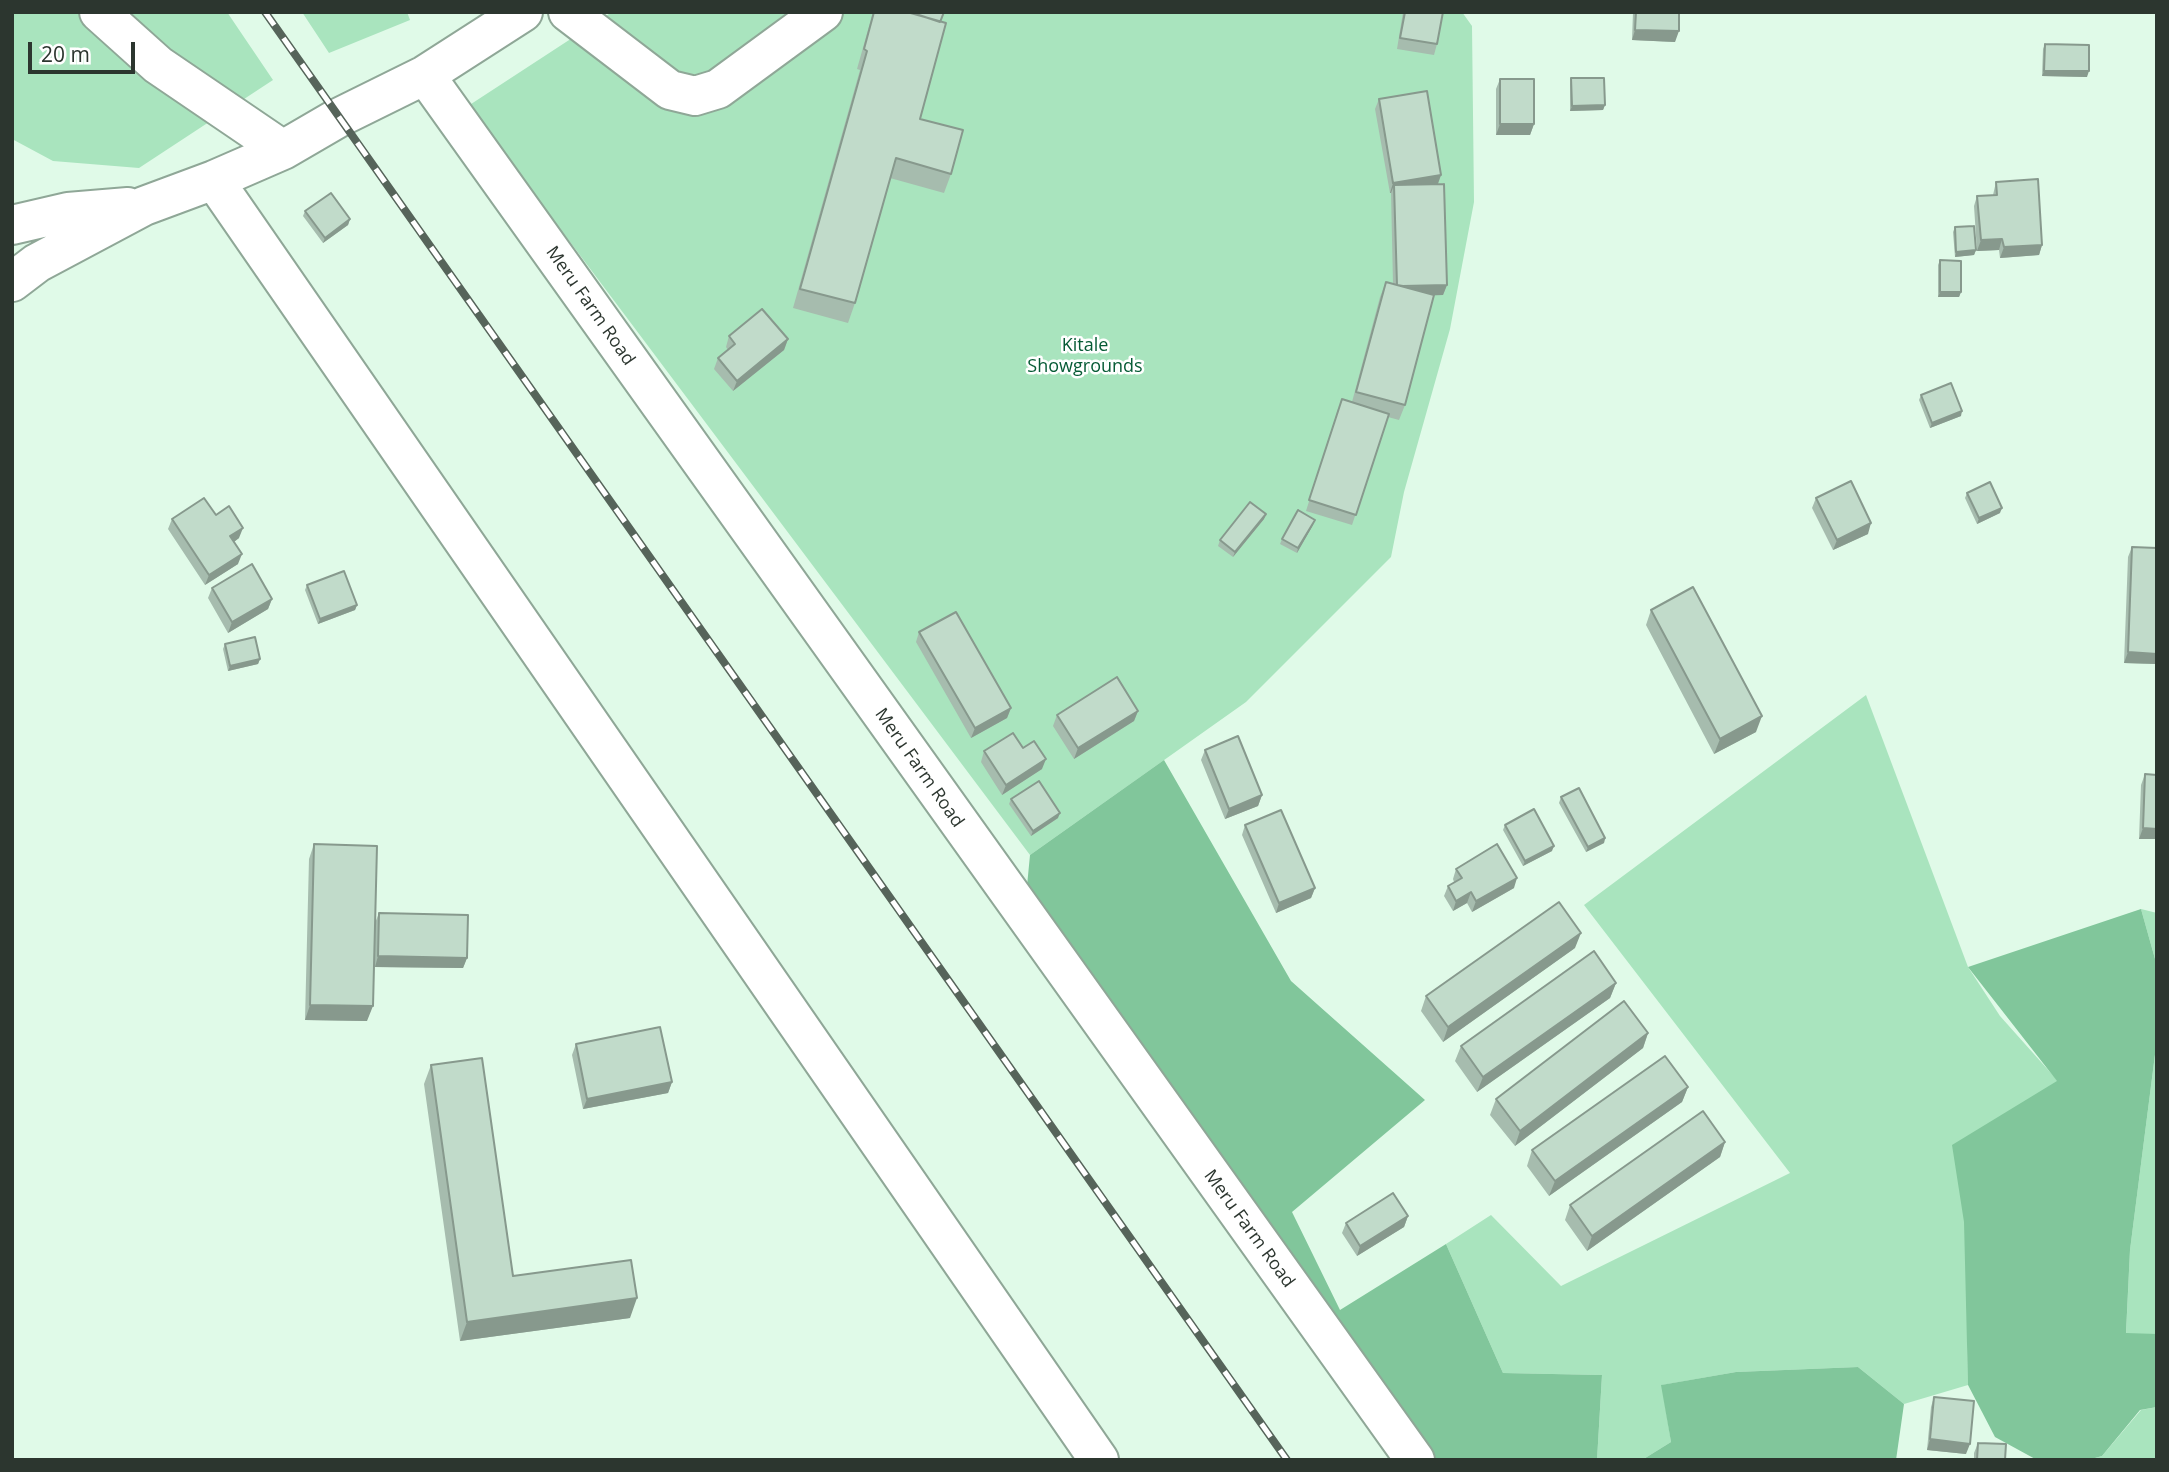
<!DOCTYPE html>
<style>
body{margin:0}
#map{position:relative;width:2169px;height:1472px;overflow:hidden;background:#e0fae8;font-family:"Open Sans",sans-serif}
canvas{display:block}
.frame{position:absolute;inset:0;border:14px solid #2c362f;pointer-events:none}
.scale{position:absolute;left:28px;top:42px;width:107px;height:32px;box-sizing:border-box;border:4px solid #2c362f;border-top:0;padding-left:9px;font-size:21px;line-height:24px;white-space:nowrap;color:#2c362f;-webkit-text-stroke:5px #fff;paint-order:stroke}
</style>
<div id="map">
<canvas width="2169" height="1472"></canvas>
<div class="frame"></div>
<div class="scale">20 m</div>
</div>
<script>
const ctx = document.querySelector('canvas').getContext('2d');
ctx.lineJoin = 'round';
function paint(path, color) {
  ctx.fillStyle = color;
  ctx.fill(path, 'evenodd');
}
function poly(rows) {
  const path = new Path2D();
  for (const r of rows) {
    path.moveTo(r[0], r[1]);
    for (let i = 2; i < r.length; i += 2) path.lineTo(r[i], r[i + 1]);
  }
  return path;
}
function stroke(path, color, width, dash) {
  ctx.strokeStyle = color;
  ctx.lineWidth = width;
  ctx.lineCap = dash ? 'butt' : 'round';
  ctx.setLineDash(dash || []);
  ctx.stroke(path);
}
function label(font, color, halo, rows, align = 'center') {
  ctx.font = font + ' "Open Sans",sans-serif';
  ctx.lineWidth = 5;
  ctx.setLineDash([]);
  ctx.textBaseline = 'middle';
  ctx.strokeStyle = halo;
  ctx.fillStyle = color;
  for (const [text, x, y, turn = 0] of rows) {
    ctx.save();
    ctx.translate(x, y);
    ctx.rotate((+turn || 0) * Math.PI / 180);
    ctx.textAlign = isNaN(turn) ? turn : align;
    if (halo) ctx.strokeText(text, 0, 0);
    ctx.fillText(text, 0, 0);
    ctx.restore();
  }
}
const green = poly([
 [12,12,227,12,273,80,139,168,53,161,12,139],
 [302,12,407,12,410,20,329,53],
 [612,12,1462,12,1472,26,1474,202,1450,329,1404,492,1391,557,1246,702,1030,855,468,106],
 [1866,695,1968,967,2000,1016,2058,1081,1966,1235,1968,1385,1904,1404,1858,1367,1736,1372,1662,1385,1671,1442,1642,1460,1597,1460,1602,1375,1503,1373,1446,1244,1491,1215,1561,1286,1790,1173,1584,905],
 [2141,909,2157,913,2157,966],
 [2157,1039,2157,1334,2126,1334,2130,1250],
 [2157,1407,2157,1460,2088,1460,2102,1456,2141,1410]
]);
const forest = poly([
 [1164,760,1291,981,1425,1100,1292,1212,1340,1310,1446,1244,1503,1373,1602,1375,1597,1460,1431,1460,1027,886,1030,855],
 [2141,909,2157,966,2157,1039,2130,1250,2126,1333,2157,1334,2157,1407,2140,1410,2102,1456,2088,1460,2037,1460,1995,1437,1968,1385,1964,1222,1952,1145,2057,1081,1968,967],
 [1858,1367,1904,1404,1896,1460,1642,1460,1671,1442,1661,1385,1736,1372]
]);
const minor = poly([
 [99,12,158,65,283,150],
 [568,12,670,90,695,96,718,89,823,12],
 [425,75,1415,1460],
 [214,180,1099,1460],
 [12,225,68,212,128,207],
 [12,282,37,263,144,206,214,180,283,150,338,118,425,75,523,12]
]);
const rail = poly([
 [265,12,1287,1460]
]);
const wall = poly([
 [873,12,945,12,941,22,920,119,951,174,944,193,890,178,855,303,848,323,793,308,860,70,857,69],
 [1403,12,1443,12,1437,44,1434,55,1397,49],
 [1633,12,1679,12,1675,42,1632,40],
 [2045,44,2087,77,2042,76,2043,49],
 [1571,78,1605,105,1603,110,1570,111,1570,84],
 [1500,79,1534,124,1530,135,1496,135,1496,89],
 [1379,99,1441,175,1438,184,1447,285,1443,295,1434,295,1405,405,1399,420,1388,417,1352,525,1306,511,1338,409,1352,402,1380,297,1386,282,1393,284,1391,193,1390,193,1375,109],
 [1996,182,2042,245,2039,255,2000,258,1999,250,1977,251,1974,206,1977,196,1993,195],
 [305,211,350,219,348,225,323,243,303,216],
 [1955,227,1976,250,1974,255,1955,257,1953,232],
 [1940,260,1961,292,1959,297,1938,297,1938,265],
 [729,336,788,339,784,350,733,391,714,369,718,358,728,350,726,347],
 [1921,395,1961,416,1930,428,1919,400],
 [1967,493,2000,513,1977,524,1965,498],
 [1816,498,1868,534,1833,550,1812,508],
 [1266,514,1264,519,1233,557,1218,546,1220,540],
 [216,515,239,538,234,542,238,564,205,585,168,529,172,519],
 [1313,525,1297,553,1280,544,1282,539],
 [2132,547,2157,664,2124,663,2128,557],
 [307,585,357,605,355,610,318,624,305,590],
 [212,588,272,599,268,609,228,633,208,598],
 [1651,610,1756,732,1714,754,1646,625],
 [919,632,1011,708,1007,718,971,738,916,642],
 [225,644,260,659,258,664,228,671,223,649],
 [1138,711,1134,721,1074,759,1053,726,1057,715],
 [1023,748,1042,769,1002,795,981,762,984,751],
 [1205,750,1262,795,1258,806,1225,819,1201,760],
 [2145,774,2157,775,2157,839,2139,839,2141,785],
 [1561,797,1605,838,1604,843,1586,852,1559,803],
 [1011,799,1058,818,1031,836,1009,804],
 [1245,825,1315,888,1311,898,1276,913,1242,835],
 [1505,825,1552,851,1523,866,1503,830],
 [314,844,367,1021,305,1020,309,859],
 [1456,869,1514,888,1472,912,1467,903,1453,911,1444,896,1448,886,1454,882,1453,879],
 [379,913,467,958,463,968,375,967,375,923],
 [1575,948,1443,1042,1421,1011,1426,996],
 [1616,983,1610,998,1477,1092,1455,1061,1461,1046],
 [1648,1033,1643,1048,1515,1146,1490,1115,1496,1099],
 [576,1044,672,1082,668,1093,583,1109,572,1055],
 [431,1065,513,1276,630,1318,460,1341,424,1084],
 [1688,1087,1682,1102,1549,1196,1527,1166,1532,1150],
 [1725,1142,1720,1157,1587,1251,1565,1220,1570,1205],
 [1408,1216,1404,1227,1357,1256,1342,1233,1346,1223],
 [1934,1397,1966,1454,1927,1450,1931,1407],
 [1978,1443,2005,1460,1974,1460,1974,1453]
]);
const shadedWall = poly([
 [1635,30,1679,31,1675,42,1632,40],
 [2044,71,2089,71,2087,77,2042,76],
 [1605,105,1603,110,1570,111,1572,106],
 [1500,124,1534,124,1530,135,1496,135],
 [1441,175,1437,186,1394,185,1391,193,1390,193,1393,183],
 [350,219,348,225,323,243,325,238],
 [2002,239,1999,250,1977,251,1981,240],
 [2042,245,2039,255,2000,258,2004,247],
 [1976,250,1974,255,1955,257,1956,252],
 [1447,285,1443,295,1393,297,1397,287],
 [1940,292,1961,292,1959,297,1938,297],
 [788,339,784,350,733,391,737,381],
 [1962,411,1961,416,1930,428,1932,423],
 [2002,508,2000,513,1977,524,1979,518],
 [1266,514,1264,519,1233,557,1235,552],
 [1315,520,1313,525,1297,553,1298,548],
 [1871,523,1868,534,1833,550,1837,540],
 [243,528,239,538,227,547,230,536],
 [242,554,238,564,205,585,209,575],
 [272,599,268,609,228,633,232,622],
 [357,605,355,610,318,624,320,619],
 [2128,652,2157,654,2157,664,2124,663],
 [260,659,258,664,228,671,230,666],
 [1011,708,1007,718,971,738,975,728],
 [1138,711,1134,721,1074,759,1078,748],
 [1762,716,1756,732,1714,754,1720,739],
 [1046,759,1042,769,1002,795,1006,785],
 [1262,795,1258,806,1225,819,1229,809],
 [1060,813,1058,818,1031,836,1033,831],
 [2143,828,2157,829,2157,839,2139,839],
 [1605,838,1604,843,1586,852,1588,847],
 [1554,846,1552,851,1523,866,1525,861],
 [1517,878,1514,888,1472,912,1476,901],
 [1315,888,1311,898,1276,913,1279,903],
 [1471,892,1467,903,1453,911,1456,901],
 [1581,933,1575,948,1443,1042,1448,1027],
 [378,956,467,958,463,968,375,967],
 [1616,983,1610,998,1477,1092,1483,1077],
 [310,1005,373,1006,367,1021,305,1020],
 [1648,1033,1643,1048,1515,1146,1520,1131],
 [672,1082,668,1093,583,1109,587,1099],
 [1688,1087,1682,1102,1549,1196,1555,1181],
 [1725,1142,1720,1157,1587,1251,1592,1236],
 [1408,1216,1404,1227,1357,1256,1360,1246],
 [637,1298,630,1318,460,1341,467,1322],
 [1930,1439,1970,1444,1966,1454,1927,1450]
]);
const building = poly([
 [874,12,907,12,946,23,920,119,963,130,951,174,896,158,855,303,800,289,867,51,864,49,874,12],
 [910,12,944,12,940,22,910,12],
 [1405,12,1443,12,1437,44,1400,38,1405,12],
 [1636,12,1679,12,1679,31,1635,30,1636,12],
 [2045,44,2089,45,2089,71,2044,71,2045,44],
 [1571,78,1604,78,1605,105,1572,106,1571,78],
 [1500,79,1534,79,1534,124,1500,124,1500,79],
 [1427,91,1441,175,1393,183,1379,99,1427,91],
 [2038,179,2042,245,2004,247,2002,239,1981,240,1977,196,1997,195,1996,182,2038,179],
 [1444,184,1447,285,1403,286,1397,285,1394,185,1444,184],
 [331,193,350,219,325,238,305,211,331,193],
 [1974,226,1976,250,1956,252,1955,227,1974,226],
 [1940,260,1961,261,1961,292,1940,292,1940,260],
 [1386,282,1434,295,1405,405,1356,392,1386,282],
 [762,309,788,339,737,381,718,358,735,344,729,336,762,309],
 [1951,383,1962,411,1932,423,1921,395,1951,383],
 [1342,399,1389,414,1356,515,1309,500,1342,399],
 [1851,481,1871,523,1837,540,1816,498,1851,481],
 [1990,482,2002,508,1979,518,1967,493,1990,482],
 [204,498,216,515,229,506,243,528,230,536,242,554,209,575,172,519,204,498],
 [1250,502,1266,514,1235,552,1220,540,1250,502],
 [1298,510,1315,520,1298,548,1282,539,1298,510],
 [2132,547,2157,548,2157,654,2128,652,2132,547],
 [252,564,272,599,232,622,212,588,252,564],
 [344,571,357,605,320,619,307,585,344,571],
 [1693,587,1762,716,1720,739,1651,610,1693,587],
 [956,612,1011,708,975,728,919,632,956,612],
 [255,637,260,659,230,666,225,644,255,637],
 [1117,677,1138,711,1078,748,1057,715,1117,677],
 [1013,733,1023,748,1034,741,1046,759,1006,785,984,751,1013,733],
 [1238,736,1262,795,1229,809,1205,750,1238,736],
 [2145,774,2157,775,2157,829,2143,828,2145,774],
 [1039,781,1060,813,1033,831,1011,799,1039,781],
 [1579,788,1605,838,1588,847,1561,797,1579,788],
 [1534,809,1554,846,1525,861,1505,825,1534,809],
 [1281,810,1315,888,1279,903,1245,825,1281,810],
 [314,844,377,846,373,1006,310,1005,314,844],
 [1497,844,1517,878,1476,901,1471,892,1456,901,1448,886,1462,878,1456,869,1497,844],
 [1559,902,1581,933,1448,1027,1426,996,1559,902],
 [379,913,468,915,467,958,378,956,379,913],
 [1594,951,1616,983,1483,1077,1461,1046,1594,951],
 [1624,1001,1648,1033,1520,1131,1496,1099,1624,1001],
 [660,1027,672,1082,587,1099,576,1044,660,1027],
 [1665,1056,1688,1087,1555,1181,1532,1150,1665,1056],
 [482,1058,513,1276,631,1260,637,1298,467,1322,431,1065,482,1058],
 [1703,1111,1725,1142,1592,1236,1570,1205,1703,1111],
 [1393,1193,1408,1216,1360,1246,1346,1223,1393,1193],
 [1934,1397,1974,1401,1970,1444,1930,1439,1934,1397],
 [1978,1443,2006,1444,2005,1460,1977,1460,1978,1443]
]);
const streetNames = [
 ["Meru Farm Road",590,306,55],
 ["Meru Farm Road",919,768,55],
 ["Meru Farm Road",1249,1229,54]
];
const parkNames = [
 ["Kitale",1085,346],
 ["Showgrounds",1085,367]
];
paint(green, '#a9e4be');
paint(forest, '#81c69b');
stroke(minor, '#8fa797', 42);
stroke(minor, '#fff', 38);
stroke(rail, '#56645a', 8);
stroke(rail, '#fff', 5, [16]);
paint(wall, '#a6bcae');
paint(shadedWall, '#87998d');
paint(building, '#c1dbca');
stroke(building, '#87998d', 2);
label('18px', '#2c362f', '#fff', streetNames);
label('18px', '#065b35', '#fff', parkNames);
</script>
